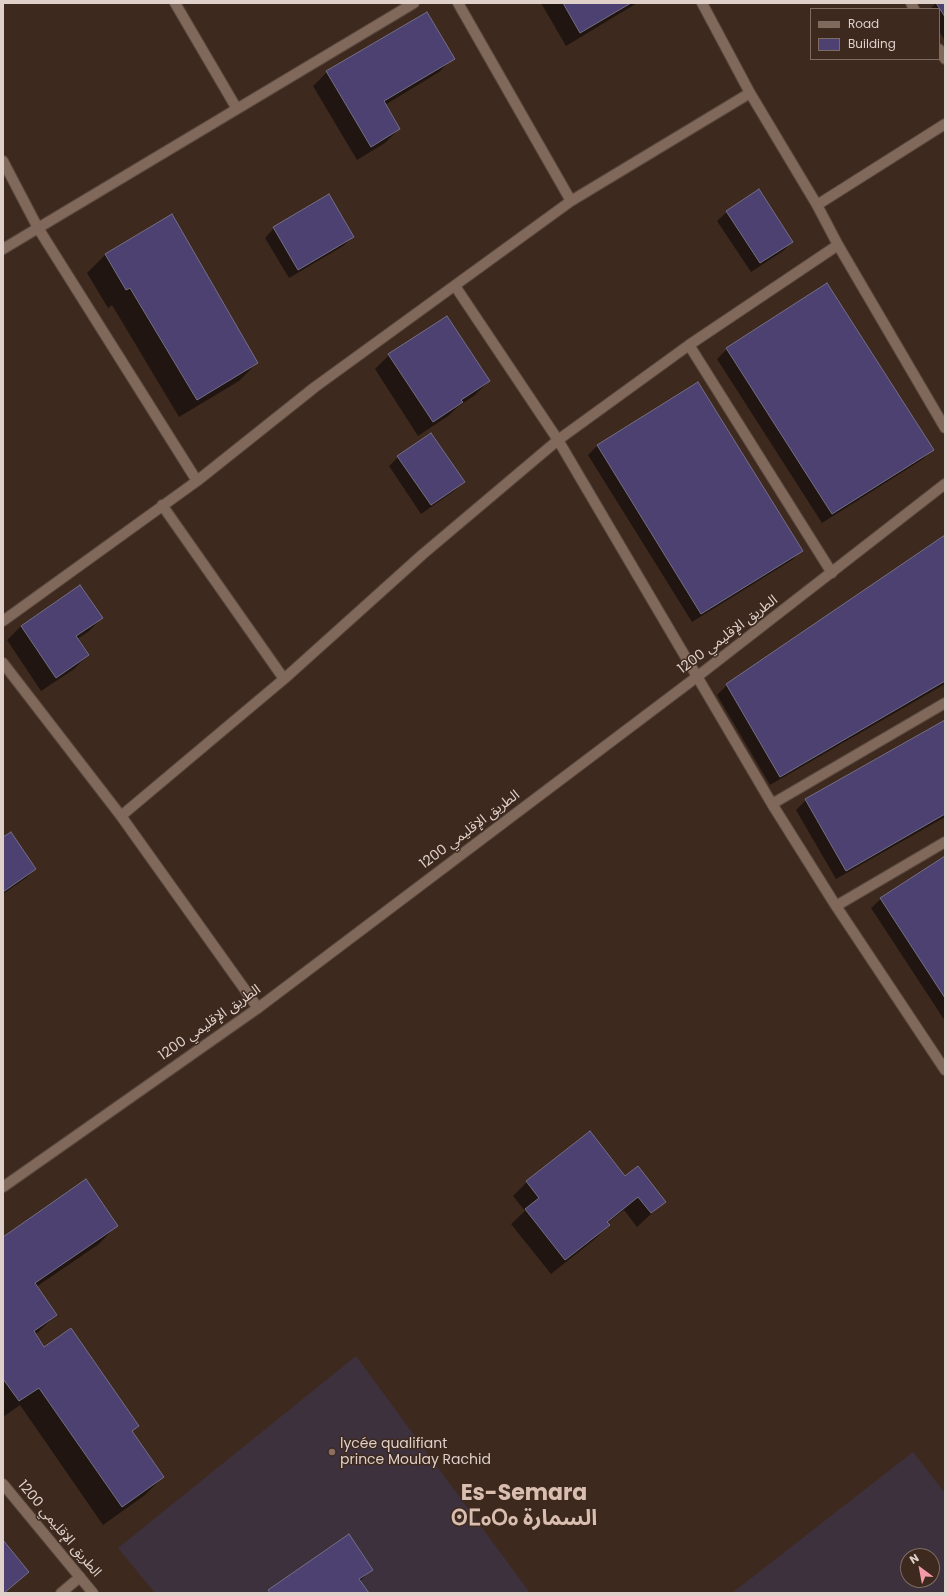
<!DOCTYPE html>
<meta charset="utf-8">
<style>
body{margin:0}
#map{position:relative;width:948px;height:1596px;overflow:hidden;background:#3d291e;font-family:Poppins,sans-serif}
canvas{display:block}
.frame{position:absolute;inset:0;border:4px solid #dfd1ca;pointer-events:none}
.legend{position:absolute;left:810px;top:8px;width:130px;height:52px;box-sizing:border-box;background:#3d291e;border:1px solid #7e6c63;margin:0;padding:5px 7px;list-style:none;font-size:12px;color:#dfd1ca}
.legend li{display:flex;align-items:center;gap:8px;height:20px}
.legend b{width:20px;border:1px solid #7e6c63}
.north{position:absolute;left:900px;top:1548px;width:40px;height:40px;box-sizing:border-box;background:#3d291e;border:1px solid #7e6c63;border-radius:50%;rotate:328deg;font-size:11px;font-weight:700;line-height:16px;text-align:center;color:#dfd1ca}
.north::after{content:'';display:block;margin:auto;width:14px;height:18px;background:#f39aa9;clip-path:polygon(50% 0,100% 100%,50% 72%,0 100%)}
</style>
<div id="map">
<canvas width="948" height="1596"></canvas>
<div class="frame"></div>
<ul class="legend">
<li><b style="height:5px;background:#80685b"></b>Road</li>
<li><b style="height:11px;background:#4c4170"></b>Building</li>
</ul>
<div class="north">N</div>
</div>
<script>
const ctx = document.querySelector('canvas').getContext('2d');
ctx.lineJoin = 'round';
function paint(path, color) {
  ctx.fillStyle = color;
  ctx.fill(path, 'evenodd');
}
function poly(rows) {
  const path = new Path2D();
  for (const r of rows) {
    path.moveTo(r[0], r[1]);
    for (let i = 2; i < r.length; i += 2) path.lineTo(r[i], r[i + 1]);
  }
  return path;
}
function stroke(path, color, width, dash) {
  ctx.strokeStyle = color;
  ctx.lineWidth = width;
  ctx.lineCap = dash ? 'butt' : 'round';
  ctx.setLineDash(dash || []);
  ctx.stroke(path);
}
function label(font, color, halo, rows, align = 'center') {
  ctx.font = font + ' Poppins,"Noto Sans Arabic","Noto Sans Tifinagh",sans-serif';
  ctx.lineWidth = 3;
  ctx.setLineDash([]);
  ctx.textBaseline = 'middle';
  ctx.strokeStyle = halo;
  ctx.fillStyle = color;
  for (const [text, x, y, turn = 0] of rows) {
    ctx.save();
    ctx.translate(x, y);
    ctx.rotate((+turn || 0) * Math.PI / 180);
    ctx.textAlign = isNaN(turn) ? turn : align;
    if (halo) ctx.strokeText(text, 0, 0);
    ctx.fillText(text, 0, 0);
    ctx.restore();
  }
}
const education = poly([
 [356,1356,530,1593,155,1593,118,1548],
 [913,1452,945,1493,945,1593,732,1593],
 [908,1556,932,1556,932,1580,908,1580]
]);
const shadow = poly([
 [541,3,637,3,566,46],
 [936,3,945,3,945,41,939,31,939,9,930,9],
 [453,58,439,72,385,105,399,129,385,143,357,160,313,86,327,72],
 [727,212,792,242,783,251,751,272,717,221],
 [274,228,353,237,343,246,289,278,265,238],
 [105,255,257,363,239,381,179,417,112,305,108,308,87,273],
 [827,285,932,450,923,459,822,523,717,359,727,349],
 [389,355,489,381,475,395,459,406,448,416,418,436,375,369],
 [597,446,801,551,792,560,692,622,588,455],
 [398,457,463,482,454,491,421,514,389,466],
 [945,536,945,684,770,785,717,695,727,685],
 [80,587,102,618,88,632,77,639,88,655,74,669,41,691,7,640,21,626],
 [945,721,945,817,836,879,796,810,806,800],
 [3,838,35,869,26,878,3,894],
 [945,857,945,1021,871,908,881,899],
 [625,1177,664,1202,637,1227,624,1210,607,1223,609,1225,595,1239,551,1274,511,1224,525,1211,513,1196,527,1182],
 [117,1225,99,1244,36,1287,56,1315,35,1335,44,1348,138,1425,131,1432,163,1477,145,1495,103,1525,20,1405,3,1417,3,1238],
 [372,1569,360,1581,367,1593,267,1593,269,1591]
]);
const building = poly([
 [563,3,631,3,580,33,563,3],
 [936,3,945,3,945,17,936,3],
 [427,12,455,59,384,101,400,129,371,147,326,71,427,12],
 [759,189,793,242,760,263,726,211,759,189],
 [329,194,354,237,298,270,273,227,329,194],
 [172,214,258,363,197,400,130,288,126,290,105,254,172,214],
 [827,283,934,450,832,514,726,348,827,283],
 [447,316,490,381,461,400,463,402,433,422,388,354,447,316],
 [698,382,803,551,701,614,597,445,698,382],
 [431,433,465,482,431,505,397,456,431,433],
 [945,535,945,681,780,777,726,684,945,535],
 [80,585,103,618,76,636,89,655,56,678,21,626,80,585],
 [945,720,945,814,846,871,805,799,945,720],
 [11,832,36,869,3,892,3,837,11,832],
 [945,856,945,998,880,898,945,856],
 [590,1131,625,1176,638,1166,666,1202,651,1213,638,1197,607,1222,610,1225,565,1260,525,1209,539,1198,526,1181,590,1131],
 [86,1179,118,1226,35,1283,57,1315,34,1331,44,1347,71,1328,139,1426,132,1431,164,1477,122,1507,39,1388,19,1401,3,1379,3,1237,86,1179],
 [349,1534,373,1570,359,1579,369,1593,270,1593,268,1590,349,1534],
 [3,1540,29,1572,4,1593,3,1593,3,1540]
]);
const minor = poly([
 [175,3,237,109],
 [458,3,571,201],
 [702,3,750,93,817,205,838,245,945,428],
 [911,3,914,9],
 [939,49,945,59],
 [3,161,38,228,197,481],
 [817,205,945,124],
 [3,249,414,3],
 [455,286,558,440,772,804,836,906,945,1070],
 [689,345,832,573],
 [162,505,284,679],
 [3,621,197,481,315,387,571,201,750,93],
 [3,663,121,816,258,1008],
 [772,804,945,703],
 [121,816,284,679,423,554,558,440,689,345,838,245],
 [836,906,945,842],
 [61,1593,80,1577]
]);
const tertiary = poly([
 [3,1187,258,1008,698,676,945,484],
 [3,1484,93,1593]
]);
const markers = [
 [332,1452,4,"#8d6e63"]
];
const streetNames = [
 ["الطريق الإقليمي 1200",728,635,-37],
 ["الطريق الإقليمي 1200",470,830,-37],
 ["الطريق الإقليمي 1200",210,1023,-35],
 ["الطريق الإقليمي 1200",59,1529,50]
];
const poiNames = [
 ["lycée qualifiant",340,1444],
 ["prince Moulay Rachid",340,1460]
];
const townNames = [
 ["Es-Semara",524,1494],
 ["ⵙⵎⴰⵔⴰ السمارة",524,1519]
];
paint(education, '#3e313e');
paint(shadow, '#0007');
paint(building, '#4c4170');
stroke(building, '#736f87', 1);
stroke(minor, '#58473e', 12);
stroke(tertiary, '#58473e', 12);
stroke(minor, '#80685b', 10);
stroke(tertiary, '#80685b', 10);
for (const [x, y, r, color] of markers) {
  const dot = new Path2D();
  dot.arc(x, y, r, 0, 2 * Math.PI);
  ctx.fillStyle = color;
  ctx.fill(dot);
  stroke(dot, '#3d291e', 1.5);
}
label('14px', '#dfd1ca', '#3d291e', streetNames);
label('14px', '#dfd1ca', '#3d291e', poiNames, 'left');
label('bold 22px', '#d9beb0', '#3d291e', townNames);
</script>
